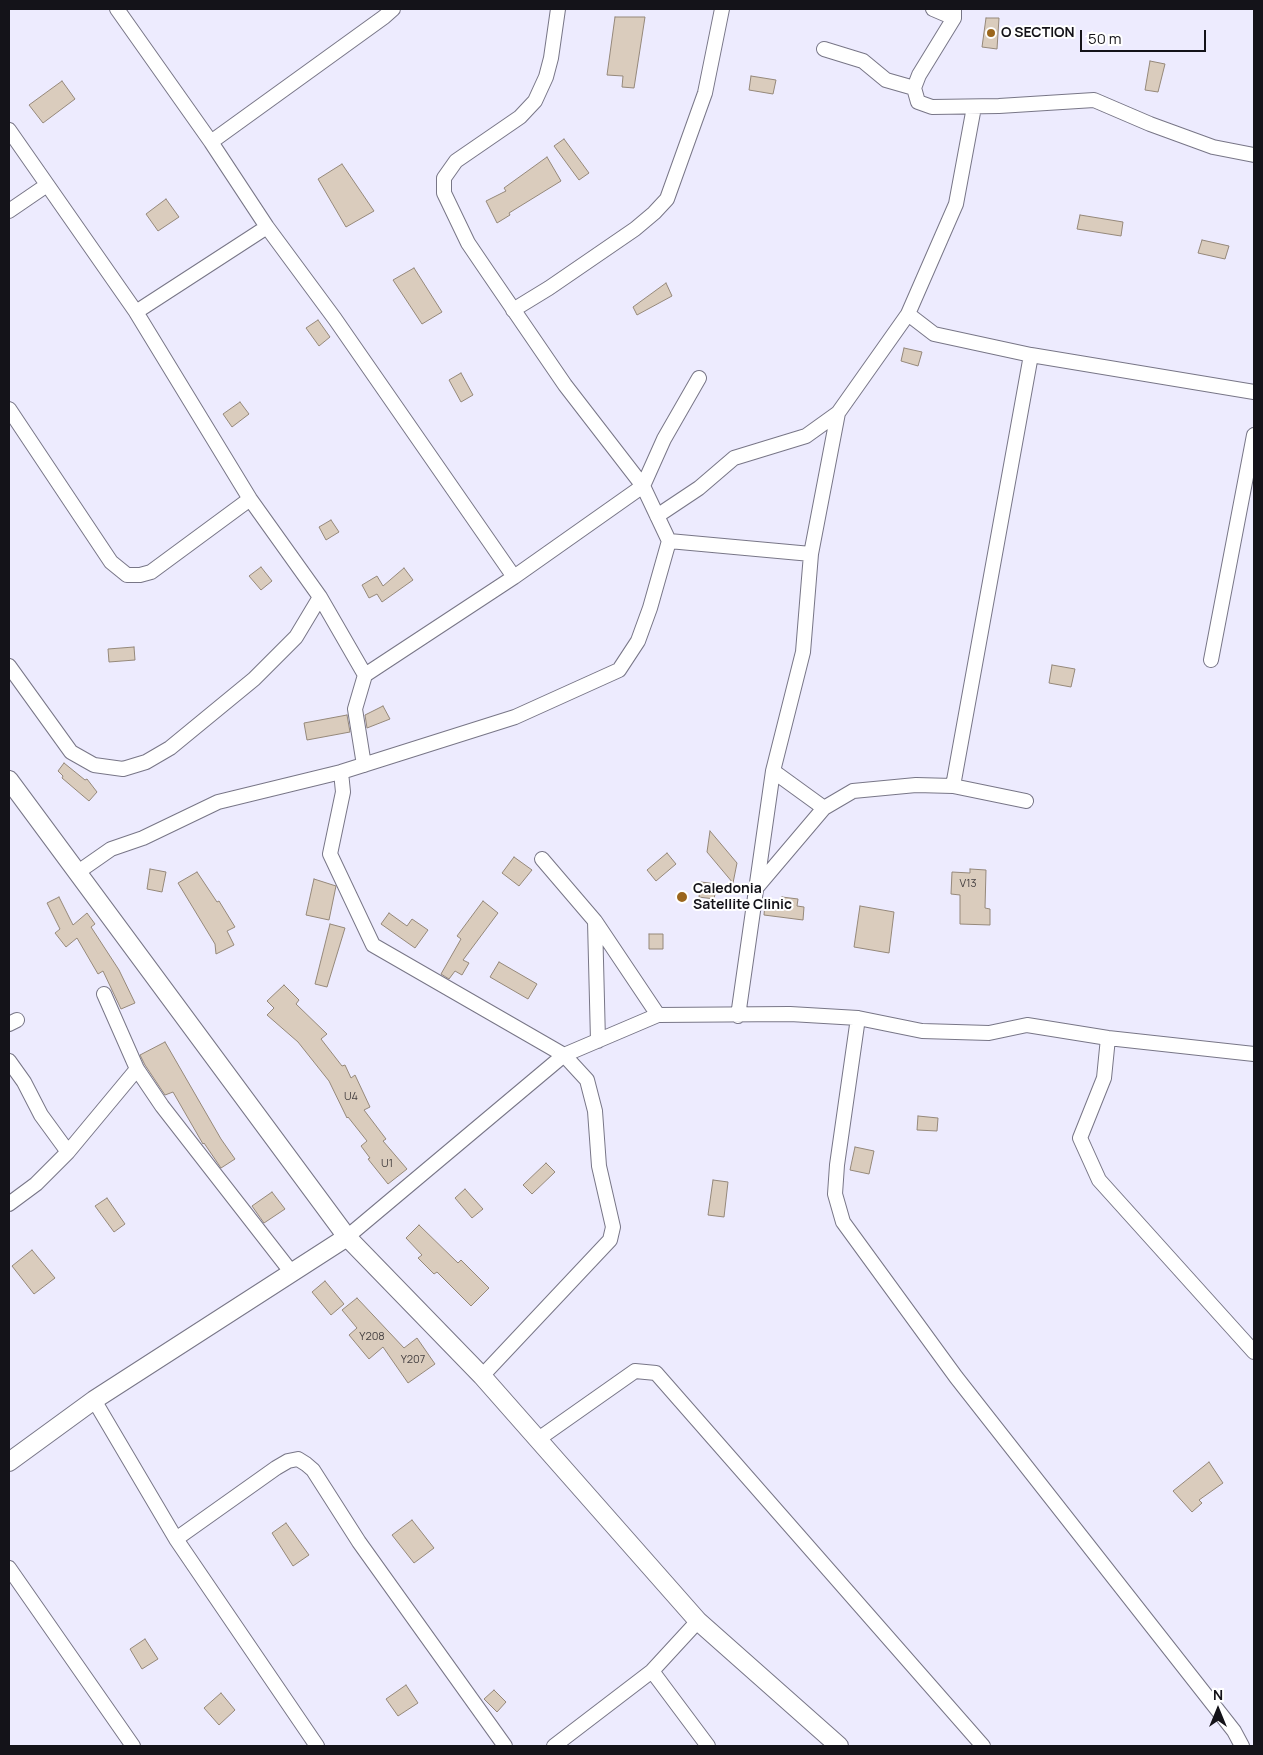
<!DOCTYPE html>
<style>
body{margin:0}
#map{position:relative;width:1263px;height:1755px;overflow:hidden;background:#edebfe;font-family:Manrope,sans-serif}
canvas{display:block}
.frame{position:absolute;inset:0;border:10px solid #141319;pointer-events:none}
.north{position:absolute;left:1193px;top:1685px;width:50px;height:50px;-webkit-text-stroke:4px #fff;paint-order:stroke;rotate:0deg;font-size:14px;font-weight:700;line-height:20px;text-align:center;color:#141319}
.north::after{content:'';display:block;margin:auto;width:18px;height:22px;background:#141319;clip-path:polygon(50% 0,100% 100%,50% 72%,0 100%)}
.scale{position:absolute;left:1080px;top:30px;width:126px;height:22px;box-sizing:border-box;border:2px solid #141319;border-top:0;padding-left:6px;font-size:15px;line-height:18px;white-space:nowrap;color:#141319;-webkit-text-stroke:4px #fff;paint-order:stroke}
</style>
<div id="map">
<canvas width="1263" height="1755"></canvas>
<div class="frame"></div>
<div class="north">N</div>
<div class="scale">50 m</div>
</div>
<script>
const ctx = document.querySelector('canvas').getContext('2d');
ctx.lineJoin = 'round';
function paint(path, color) {
  ctx.fillStyle = color;
  ctx.fill(path, 'evenodd');
}
function poly(rows) {
  const path = new Path2D();
  for (const r of rows) {
    path.moveTo(r[0], r[1]);
    for (let i = 2; i < r.length; i += 2) path.lineTo(r[i], r[i + 1]);
  }
  return path;
}
function stroke(path, color, width, dash) {
  ctx.strokeStyle = color;
  ctx.lineWidth = width;
  ctx.lineCap = dash ? 'butt' : 'round';
  ctx.setLineDash(dash || []);
  ctx.stroke(path);
}
function label(font, color, halo, rows, align = 'center') {
  ctx.font = font + ' Manrope,sans-serif';
  ctx.lineWidth = 4;
  ctx.setLineDash([]);
  ctx.textBaseline = 'middle';
  ctx.strokeStyle = halo;
  ctx.fillStyle = color;
  for (const [text, x, y, turn = 0] of rows) {
    ctx.save();
    ctx.translate(x, y);
    ctx.rotate((+turn || 0) * Math.PI / 180);
    ctx.textAlign = isNaN(turn) ? turn : align;
    if (halo) ctx.strokeText(text, 0, 0);
    ctx.fillText(text, 0, 0);
    ctx.restore();
  }
}
const building = poly([
 [615,17,645,17,634,88,622,87,623,76,607,75,615,17],
 [986,18,999,18,997,49,982,47,986,18],
 [1150,61,1165,64,1158,92,1145,90,1150,61],
 [751,76,776,80,773,94,749,90,751,76],
 [62,81,75,99,43,123,29,105,62,81],
 [564,139,589,173,579,180,554,146,564,139],
 [547,157,561,181,509,213,510,215,497,223,486,201,506,191,504,188,547,157],
 [342,164,374,211,346,227,318,179,342,164],
 [166,199,179,217,158,231,146,214,166,199],
 [1080,215,1123,222,1121,236,1077,229,1080,215],
 [1202,240,1229,246,1225,259,1198,253,1202,240],
 [414,268,442,312,422,324,393,280,414,268],
 [666,283,672,296,637,315,633,307,666,283],
 [318,320,330,337,319,346,306,328,318,320],
 [904,348,922,352,918,366,901,361,904,348],
 [461,373,473,395,461,402,449,380,461,373],
 [240,402,249,414,232,427,223,414,240,402],
 [331,520,339,532,326,540,319,527,331,520],
 [261,567,272,581,261,590,249,576,261,567],
 [404,568,413,580,382,602,377,594,369,598,362,585,377,576,383,586,404,568],
 [134,647,135,660,109,662,108,649,134,647],
 [1052,665,1075,669,1071,687,1049,683,1052,665],
 [383,706,390,719,367,728,365,715,383,706],
 [347,715,350,732,307,740,304,723,347,715],
 [64,763,85,780,87,779,97,792,89,801,62,778,63,776,58,771,64,763],
 [710,831,737,863,733,883,707,852,710,831],
 [667,853,676,864,656,881,647,870,667,853],
 [514,857,532,870,519,886,502,873,514,857],
 [150,869,166,872,162,892,147,889,150,869],
 [970,869,986,870,985,908,990,909,990,925,960,924,960,895,951,894,952,872,970,873,970,869],
 [197,872,217,902,219,901,235,927,227,931,234,945,216,954,215,944,178,883,197,872],
 [314,879,336,886,329,920,306,915,314,879],
 [701,882,717,884,714,899,699,897,701,882],
 [59,897,73,925,87,913,95,924,91,927,119,970,135,1003,121,1009,103,971,98,974,77,938,66,947,55,933,60,929,47,903,59,897],
 [782,897,798,899,797,906,804,907,803,920,764,915,765,902,781,904,782,897],
 [483,901,498,913,463,960,469,963,462,975,455,971,449,979,441,974,461,939,457,936,483,901],
 [860,906,894,912,889,953,854,947,860,906],
 [389,913,407,926,412,919,428,930,415,948,381,924,389,913],
 [330,924,345,928,327,987,315,984,330,924],
 [649,934,663,934,663,949,649,949,649,934],
 [499,962,537,984,528,999,490,977,499,962],
 [284,985,299,1000,296,1004,327,1034,321,1039,342,1066,345,1065,351,1078,355,1075,370,1107,364,1110,386,1139,383,1141,407,1169,388,1184,368,1159,370,1158,361,1146,367,1141,348,1117,347,1118,329,1081,298,1042,267,1015,274,1008,267,1001,284,985],
 [165,1042,221,1139,235,1159,221,1168,204,1143,203,1144,173,1092,165,1095,145,1065,140,1055,165,1042],
 [918,1116,938,1118,937,1131,917,1130,918,1116],
 [855,1147,874,1151,869,1174,850,1170,855,1147],
 [546,1163,555,1172,532,1194,523,1185,546,1163],
 [713,1180,728,1182,724,1217,708,1215,713,1180],
 [465,1189,483,1209,472,1218,455,1198,465,1189],
 [272,1192,285,1209,264,1223,252,1206,272,1192],
 [107,1198,125,1224,114,1232,95,1206,107,1198],
 [419,1225,458,1263,461,1260,489,1288,471,1306,437,1272,434,1274,418,1258,422,1255,406,1238,419,1225],
 [32,1250,55,1278,34,1294,12,1266,32,1250],
 [325,1281,344,1304,331,1315,312,1292,325,1281],
 [357,1298,404,1348,417,1338,435,1364,408,1383,383,1347,369,1359,349,1335,357,1328,342,1310,357,1298],
 [1209,1462,1223,1483,1199,1500,1202,1503,1192,1512,1173,1491,1209,1462],
 [412,1520,434,1548,414,1563,392,1535,412,1520],
 [286,1523,309,1555,293,1566,272,1533,286,1523],
 [145,1639,158,1659,142,1669,130,1649,145,1639],
 [406,1685,418,1703,398,1716,386,1699,406,1685],
 [494,1690,506,1702,497,1712,484,1699,494,1690],
 [221,1693,235,1710,219,1725,204,1708,221,1693]
]);
const minor = poly([
 [117,9,211,142,267,227,335,319,514,577],
 [933,9,954,18],
 [954,9,954,18,919,75,914,88,918,102,932,107,999,106,1094,100,1150,124,1213,147,1254,155],
 [824,49,863,61,886,80,914,88],
 [9,130,136,312,250,499,320,597,365,675],
 [211,142,384,17,393,9],
 [9,211,47,185],
 [513,310,549,288,635,229,654,213,667,199,705,93,722,9],
 [136,312,267,227],
 [908,314,934,334,1031,355,1254,392],
 [9,409,111,562,127,575,140,575,151,572,250,499],
 [657,516,699,488,734,458,806,436,838,413],
 [669,541,811,554],
 [1211,660,1254,435],
 [9,666,71,752,94,765,123,769,146,762,170,748,254,679,296,637,320,597],
 [364,765,355,709,365,675,514,577,643,486,664,439,699,378],
 [773,771,824,808],
 [341,772,343,792,330,854,373,945,564,1055,587,1080,595,1111,599,1166,613,1227,610,1240,482,1376],
 [953,786,1031,355],
 [542,859,595,921,598,1041],
 [78,872,111,849,143,838,218,802,341,772,515,717,619,670,638,641,650,608,669,541,643,486,565,385,487,271,468,243,444,193,444,178,456,161,520,117,535,101,546,77,551,58,558,9],
 [757,887,824,808,853,791,916,785,953,786,1026,801],
 [595,921,658,1015],
 [104,994,137,1069,162,1106,292,1273],
 [738,1016,773,771,803,652,811,554,838,413,908,314,956,204,974,107],
 [858,1018,837,1165,835,1194,843,1222,956,1377,1234,1731,1242,1746],
 [9,1024,17,1020],
 [1108,1038,1104,1078,1080,1138,1099,1180,1254,1352],
 [9,1061,24,1082,41,1115,68,1152],
 [9,1204,36,1184,68,1152,137,1069],
 [347,1237,564,1055,658,1015,790,1014,858,1018,922,1031,989,1033,1027,1025,1108,1038,1254,1054],
 [94,1400,176,1539,317,1746],
 [537,1440,635,1371,656,1373,983,1746],
 [176,1539,276,1468,288,1461,298,1459,306,1464,313,1470,359,1542,505,1746],
 [9,1568,133,1746],
 [652,1671,708,1746],
 [554,1746,652,1671,698,1621]
]);
const tertiary = poly([
 [9,780,347,1237,482,1376,698,1621,839,1746],
 [9,1462,94,1400,347,1237]
]);
const markers = [
 [991,33,5,"#9b661d"],
 [682,897,6,"#9b661d"]
];
const numberNames = [
 ["V13",968,884],
 ["U4",351,1097],
 ["U1",387,1164],
 ["Y208",372,1337],
 ["Y207",413,1360]
];
const poiNames = [
 ["O SECTION",1001,33],
 ["Caledonia",693,889],
 ["Satellite Clinic",693,905]
];
paint(building, '#daccbd');
stroke(building, '#95887a', 1);
stroke(minor, '#787687', 16);
stroke(tertiary, '#787687', 20);
stroke(minor, '#fff', 14);
stroke(tertiary, '#fff', 18);
for (const [x, y, r, color] of markers) {
  const dot = new Path2D();
  dot.arc(x, y, r, 0, 2 * Math.PI);
  ctx.fillStyle = color;
  ctx.fill(dot);
  stroke(dot, '#fff', 2);
}
label('11px', '#464142', null, numberNames);
label('bold 14px', '#141319', '#fff', poiNames, 'left');
</script>
